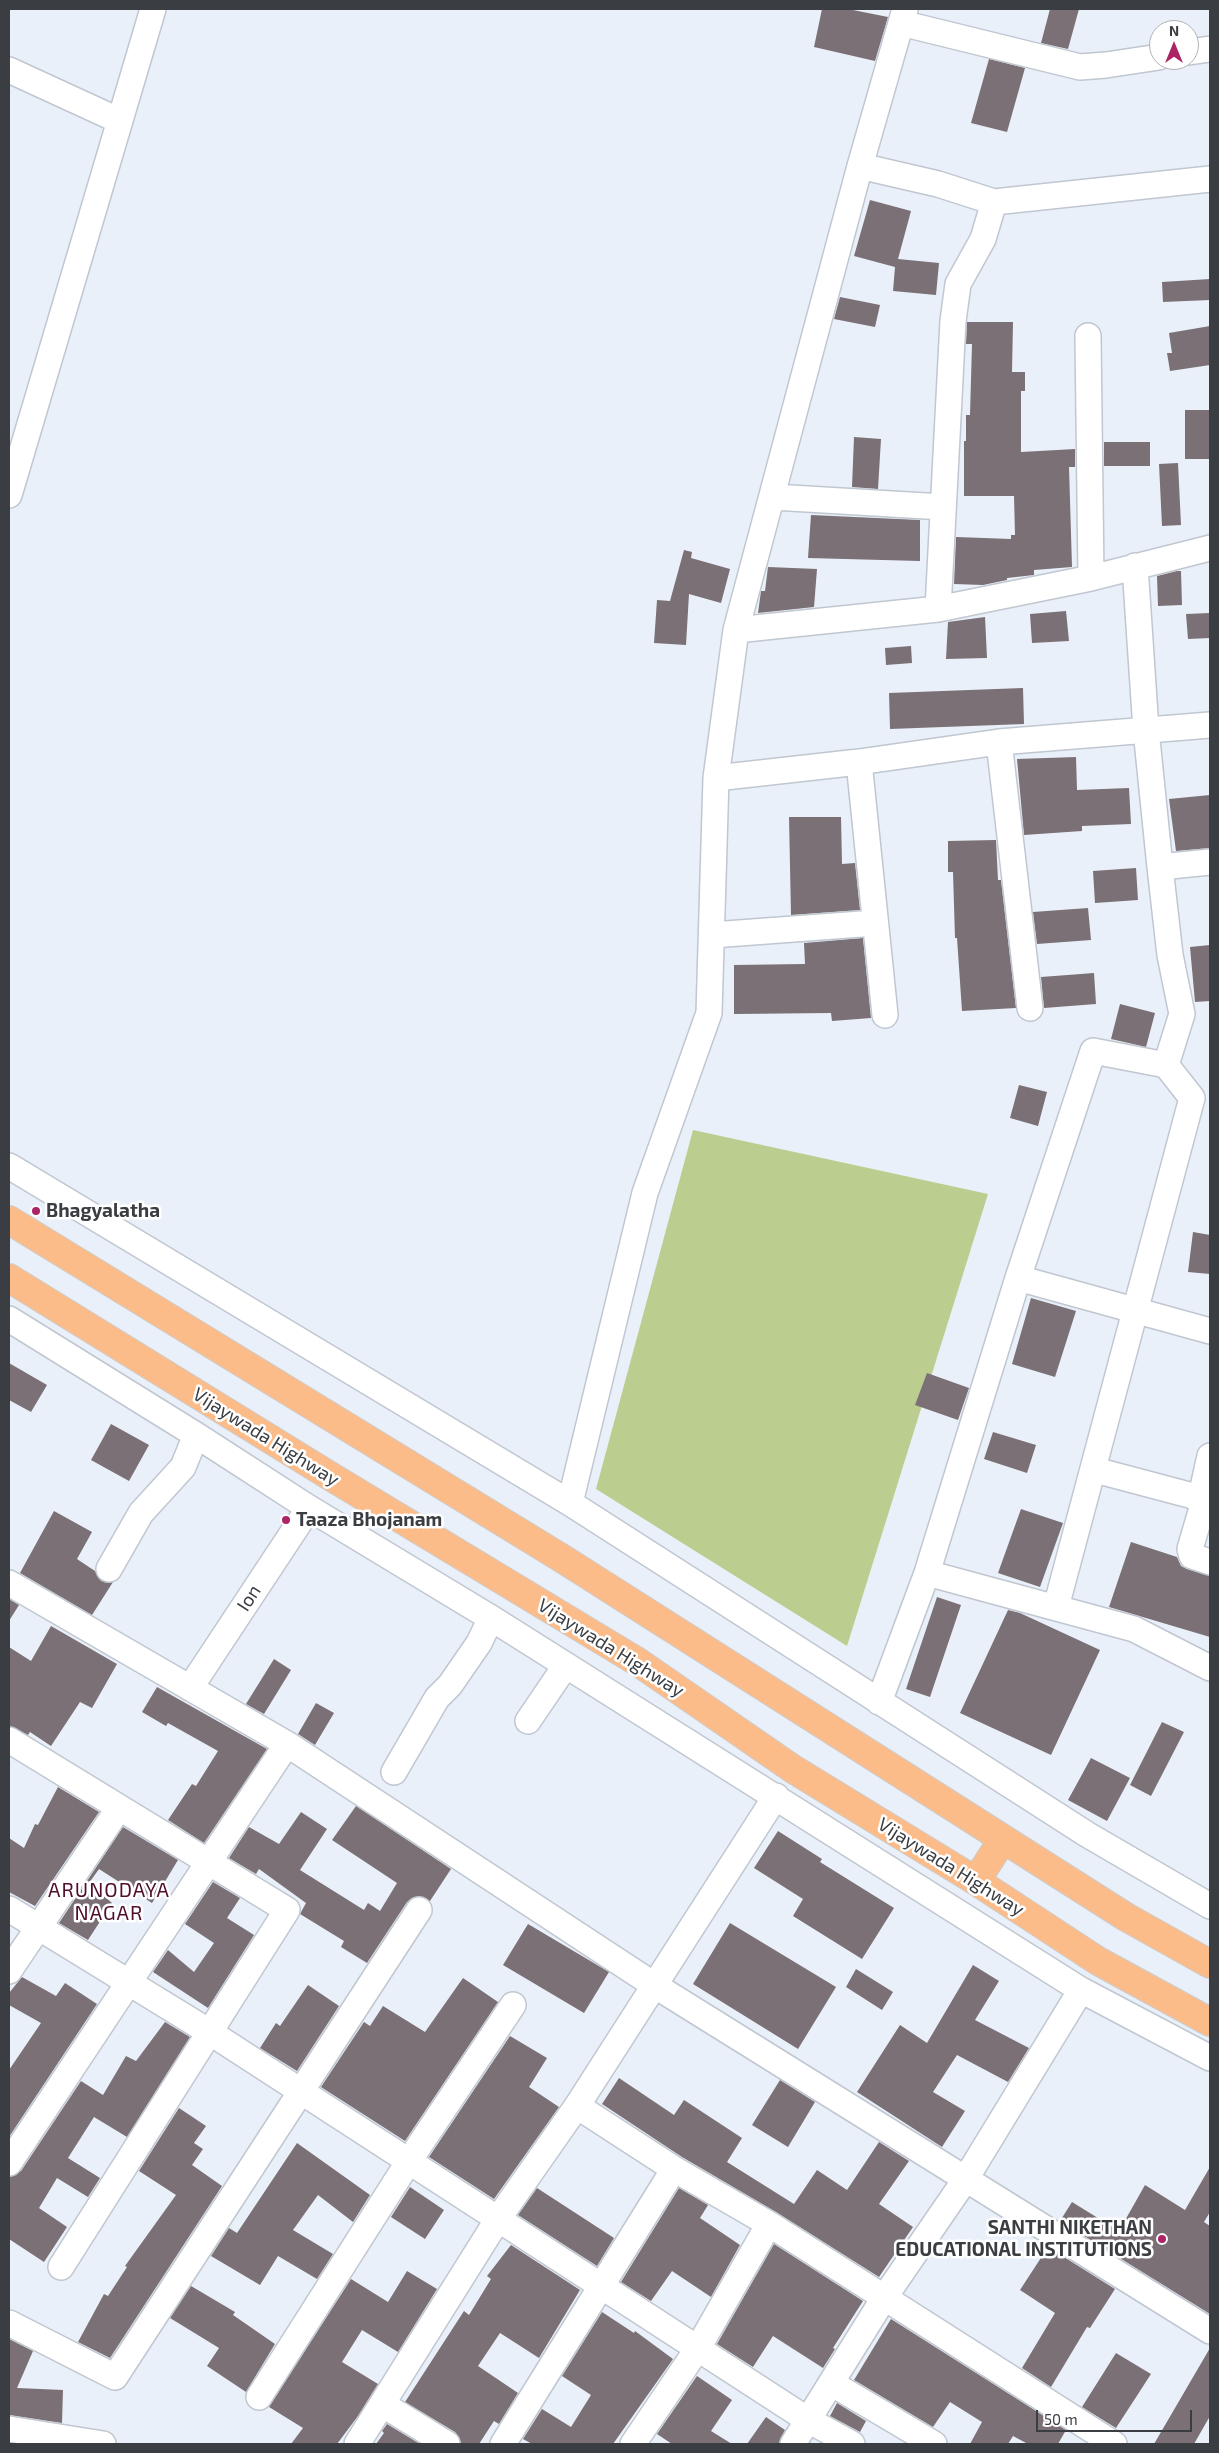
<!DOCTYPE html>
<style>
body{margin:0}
#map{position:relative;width:1219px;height:2453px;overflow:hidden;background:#e9f0f9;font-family:"Exo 2",sans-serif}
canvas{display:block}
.frame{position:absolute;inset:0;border:10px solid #3a3d41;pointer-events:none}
.north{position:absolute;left:1149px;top:20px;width:50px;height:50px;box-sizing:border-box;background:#fff;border:1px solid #b0b1b3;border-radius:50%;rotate:0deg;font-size:14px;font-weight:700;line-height:20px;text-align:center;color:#3a3d41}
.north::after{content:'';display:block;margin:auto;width:18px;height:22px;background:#ac2366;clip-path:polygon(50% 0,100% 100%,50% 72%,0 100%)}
.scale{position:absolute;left:1036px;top:2410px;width:156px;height:22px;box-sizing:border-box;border:2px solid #3a3d41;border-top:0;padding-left:6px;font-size:15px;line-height:18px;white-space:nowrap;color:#3a3d41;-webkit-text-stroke:4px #fff;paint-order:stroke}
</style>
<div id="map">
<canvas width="1219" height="2453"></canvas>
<div class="frame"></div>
<div class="north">N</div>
<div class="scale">50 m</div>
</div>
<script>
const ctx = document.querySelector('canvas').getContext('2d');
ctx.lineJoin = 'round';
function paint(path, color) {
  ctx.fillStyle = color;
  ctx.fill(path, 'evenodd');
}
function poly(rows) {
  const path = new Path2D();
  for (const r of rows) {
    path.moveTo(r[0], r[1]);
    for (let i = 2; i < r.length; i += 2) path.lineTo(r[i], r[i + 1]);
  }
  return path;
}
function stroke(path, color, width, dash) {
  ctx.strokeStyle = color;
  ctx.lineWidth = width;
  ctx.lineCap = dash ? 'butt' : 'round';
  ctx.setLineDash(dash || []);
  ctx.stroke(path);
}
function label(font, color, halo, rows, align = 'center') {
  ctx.font = font + ' "Exo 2",sans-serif';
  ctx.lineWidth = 5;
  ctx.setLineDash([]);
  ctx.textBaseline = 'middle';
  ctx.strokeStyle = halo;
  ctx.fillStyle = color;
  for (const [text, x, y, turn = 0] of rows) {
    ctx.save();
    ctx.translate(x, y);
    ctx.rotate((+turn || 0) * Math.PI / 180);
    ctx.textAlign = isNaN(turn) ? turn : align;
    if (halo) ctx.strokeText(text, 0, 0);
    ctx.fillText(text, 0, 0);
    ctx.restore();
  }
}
const green = poly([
 [693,1130,988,1194,847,1646,596,1489]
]);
const building = poly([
 [822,9,848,9,888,17,875,61,814,47],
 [1050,9,1079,9,1068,49,1041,43],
 [989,59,1025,68,1007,132,971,123],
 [870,200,911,211,898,259,939,263,936,295,893,291,895,267,854,256],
 [1210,279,1210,300,1163,302,1162,282],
 [840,297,880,305,875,327,834,319],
 [967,322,1013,322,1012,372,1025,372,1025,391,1021,391,1021,452,1075,449,1075,467,1069,467,1072,567,1034,570,1034,575,1007,578,1007,580,983,585,954,584,956,537,1011,539,1011,535,1015,535,1014,496,964,496,964,441,966,441,966,415,970,415,972,344,966,344],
 [1210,326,1210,365,1170,371,1167,353,1172,353,1169,333],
 [1185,410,1210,410,1210,459,1185,459],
 [854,437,881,439,878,489,852,487],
 [1104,442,1150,442,1150,466,1104,466],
 [1178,463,1181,525,1162,526,1159,464],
 [811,515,920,520,920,561,808,558],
 [684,550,692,552,691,558,730,569,721,603,689,594,686,645,654,643,657,600,670,601],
 [768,567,817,569,814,607,758,613,761,591,765,591],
 [1177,571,1181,571,1182,605,1158,606,1157,576],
 [1066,611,1069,641,1032,643,1030,614],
 [1210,613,1210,638,1188,639,1186,614],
 [985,617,987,658,946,659,948,622],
 [911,646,912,663,886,665,885,648],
 [1023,688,1024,724,890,729,889,693],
 [1076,757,1077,790,1129,788,1131,824,1082,826,1082,831,1024,835,1017,759],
 [1210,795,1210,848,1176,851,1169,799],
 [789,817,841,817,842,864,855,863,860,910,791,915],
 [996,840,998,880,1001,880,1016,1008,962,1011,957,938,955,938,953,872,948,872,948,841],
 [1136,868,1138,900,1095,903,1093,871],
 [1088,908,1091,940,1037,944,1033,912],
 [863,938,871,1018,832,1021,831,1013,734,1014,734,965,805,964,804,943],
 [1210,945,1210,1001,1195,1002,1190,947],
 [1094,973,1096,1004,1044,1008,1041,977],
 [1120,1004,1155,1013,1146,1047,1111,1039],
 [1019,1085,1047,1092,1038,1126,1010,1118],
 [1193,1232,1210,1235,1210,1274,1188,1272],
 [1031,1298,1076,1311,1055,1377,1012,1364],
 [9,1363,47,1385,31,1412,9,1400],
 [927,1373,969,1388,958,1420,915,1405],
 [111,1424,149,1445,129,1481,91,1460],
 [993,1432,1036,1445,1027,1473,984,1459],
 [1021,1509,1063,1523,1040,1587,998,1573],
 [54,1511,92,1532,77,1559,95,1571,101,1581,113,1582,92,1615,20,1573],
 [1131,1542,1177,1557,1181,1566,1187,1569,1210,1576,1210,1637,1109,1607],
 [937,1597,961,1605,930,1697,906,1689],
 [9,1599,19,1605,9,1621],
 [1008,1610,1020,1613,1100,1650,1051,1755,960,1713],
 [51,1626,117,1664,92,1708,80,1702,51,1746,30,1732,28,1735,9,1726,9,1647,31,1661],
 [274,1659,291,1670,264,1714,246,1704],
 [157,1687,267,1749,204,1843,168,1820,192,1784,196,1786,218,1751,168,1723,166,1726,142,1712],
 [316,1703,334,1713,315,1745,298,1734],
 [1162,1722,1184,1732,1151,1796,1130,1785],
 [1091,1758,1130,1778,1107,1821,1068,1800],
 [58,1787,99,1812,35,1906,9,1892,9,1838,24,1848,35,1824,38,1825],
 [356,1806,451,1869,430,1901,419,1896,407,1902,367,1963,341,1947,344,1941,300,1914,306,1903,259,1869,256,1874,229,1858,249,1827,279,1844,301,1812,327,1829,300,1870,364,1910,368,1903,380,1911,397,1883,332,1840],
 [123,1827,178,1860,152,1903,99,1869,89,1883,112,1903,88,1940,59,1923],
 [778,1831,822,1859,820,1862,894,1908,862,1959,793,1916,803,1899,754,1868],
 [213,1882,240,1898,227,1918,254,1935,208,2008,153,1972,168,1950,194,1972,214,1943,185,1924],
 [730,1923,836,1987,798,2049,693,1984],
 [528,1924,609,1972,584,2013,503,1965],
 [973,1965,999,1981,975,2020,1029,2048,1008,2082,957,2055,933,2092,965,2111,942,2147,857,2092,900,2025,927,2043],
 [856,1969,893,1992,882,2010,846,1987],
 [22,1977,56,1996,65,1983,97,2004,9,2137,9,2070,41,2023,9,2005,9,1993],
 [463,1978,498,2002,405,2141,321,2087,364,2022,370,2026,383,2006,425,2032],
 [308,1985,339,2006,297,2071,260,2048,276,2023,280,2026],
 [165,2022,190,2037,127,2137,94,2117,68,2158,100,2178,88,2197,57,2178,39,2208,67,2227,44,2262,9,2239,9,2177,21,2171,81,2081,103,2095,126,2056,136,2061],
 [510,2036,547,2058,529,2087,559,2107,494,2199,429,2157],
 [619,2078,674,2115,684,2100,742,2138,727,2162,794,2204,817,2170,847,2190,879,2142,909,2161,879,2204,913,2227,879,2277,776,2212,682,2157,602,2104],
 [780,2080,815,2102,788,2147,752,2125],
 [179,2108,206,2126,194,2143,203,2149,192,2165,222,2186,110,2358,78,2342,104,2294,108,2296,127,2267,125,2266,176,2195,139,2171],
 [297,2143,370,2195,353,2222,318,2195,293,2230,333,2254,317,2279,278,2256,260,2285,211,2256,229,2228,237,2233],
 [1210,2167,1210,2212,1204,2222,1210,2226,1210,2314,1060,2221,1072,2202,1119,2231,1145,2185,1185,2210],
 [410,2187,444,2210,425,2239,391,2217],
 [537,2188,614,2238,597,2266,518,2215],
 [679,2188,708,2205,700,2218,740,2245,711,2297,672,2271,651,2301,621,2282],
 [774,2244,863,2301,833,2348,835,2349,823,2368,773,2336,753,2367,717,2344],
 [511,2245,580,2290,539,2358,500,2333,478,2366,518,2393,499,2424,494,2421,479,2444,461,2444,459,2437,455,2432,405,2402,464,2311,469,2315,491,2279,487,2276],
 [1048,2247,1115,2289,1090,2328,1087,2327,1051,2387,1022,2368,1055,2313,1020,2290],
 [407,2271,437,2289,398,2352,362,2330,342,2362,378,2384,358,2416,337,2444,291,2444,303,2428,269,2407,351,2279,388,2302],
 [191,2286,235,2312,233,2315,275,2344,246,2392,207,2366,219,2348,170,2318],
 [602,2312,634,2333,635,2331,673,2359,613,2444,532,2444,523,2439,542,2409,571,2427,591,2395,562,2376],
 [891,2319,1066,2430,1058,2444,1028,2444,1013,2436,1008,2444,970,2444,982,2422,950,2402,933,2427,854,2380],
 [9,2339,33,2351,17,2388,63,2390,62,2423,9,2415],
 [1210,2348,1210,2416,1194,2444,1154,2444],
 [1116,2353,1151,2374,1116,2428,1082,2407],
 [697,2376,732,2400,711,2431,732,2444,672,2444,657,2434],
 [837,2403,866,2421,860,2432,830,2416],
 [766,2417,785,2430,779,2444,747,2444],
 [387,2424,420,2444,376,2444,384,2433,382,2431]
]);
const minor = poly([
 [901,23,1080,67,1106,65,1159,57],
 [1189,52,1210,49],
 [9,70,120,121],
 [860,166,938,184,994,202,1210,179],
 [1088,336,1091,578],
 [9,495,153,9],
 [773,497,943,507],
 [1135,566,1146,730,1160,867,1170,955,1182,1014,1166,1065],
 [938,609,953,321,958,284,983,239,994,202],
 [736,630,938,609,1091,578,1210,548],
 [999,742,1030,1008],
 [859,762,885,1015],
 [716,778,859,762,999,742,1210,725],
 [1160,867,1210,862],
 [712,935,875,923],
 [9,1166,570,1503,1088,1835,1210,1906],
 [1018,1278,1210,1331],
 [9,1319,196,1435,309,1508,491,1618,1081,1990,1210,2058],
 [1095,1470,1193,1496,1200,1501,1202,1508,1190,1549,1192,1556,1210,1562],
 [1200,1501,1210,1456],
 [570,1503,645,1193,709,1013,716,778,736,630,860,166,905,9],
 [109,1569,141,1513,183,1467,196,1435],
 [927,1573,1134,1629,1210,1668],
 [9,1583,287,1744,654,1985,1210,2331],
 [190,1688,309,1508],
 [879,1702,927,1573,1018,1278,1093,1051,1166,1065,1192,1098,1056,1607],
 [528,1721,566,1665],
 [9,1740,287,1910,61,2267],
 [394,1772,437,1698,450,1685,479,1643,491,1618],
 [9,1909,211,2033,808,2420,852,2444],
 [9,1971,119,1808],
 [577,2106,674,2169,769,2224,1114,2444],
 [9,2163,287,1744],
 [9,2323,115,2377,419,1910],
 [831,2383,934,2444],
 [259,2397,409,2161,513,2005],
 [382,2404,447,2444],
 [9,2429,103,2444],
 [357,2444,498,2219,577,2106,776,1796],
 [503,2444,674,2169],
 [633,2444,698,2348,769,2224],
 [793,2444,884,2298,965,2180,1081,1990]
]);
const highway = poly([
 [9,1220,563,1559,1126,1917,1210,1964],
 [9,1278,330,1476,638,1662,793,1769,976,1881,1098,1961,1210,2022],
 [976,1881,1003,1839]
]);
const markers = [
 [36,1211,5,"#ac2366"],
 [286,1520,5,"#ac2366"],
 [1162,2239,5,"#ac2366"]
];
const poiNames = [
 ["Bhagyalatha",46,1211],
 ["Taaza Bhojanam",296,1520],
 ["SANTHI NIKETHAN",1152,2228,"right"],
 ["EDUCATIONAL INSTITUTIONS",1152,2250,"right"]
];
const streetNames = [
 ["Vijaywada Highway",266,1437,32],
 ["Ion",249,1598,-57],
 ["Vijaywada Highway",611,1648,32],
 ["Vijaywada Highway",951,1867,32]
];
const neighbourhoodNames = [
 ["ARUNODAYA",109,1890],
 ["NAGAR",109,1913]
];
paint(green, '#bbce8f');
paint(building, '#7a7075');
stroke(minor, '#c0c7d0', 28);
stroke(highway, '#cccdce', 30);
stroke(minor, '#fff', 25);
stroke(highway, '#fcbc89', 28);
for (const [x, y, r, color] of markers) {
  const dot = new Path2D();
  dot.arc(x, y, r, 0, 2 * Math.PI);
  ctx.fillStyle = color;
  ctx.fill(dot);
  stroke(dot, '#fff', 2);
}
label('bold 19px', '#3a3d41', '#fff', poiNames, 'left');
label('19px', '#3a3d41', '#fff', streetNames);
ctx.letterSpacing = '1px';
label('20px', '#500e2d', '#fff', neighbourhoodNames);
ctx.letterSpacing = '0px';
</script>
